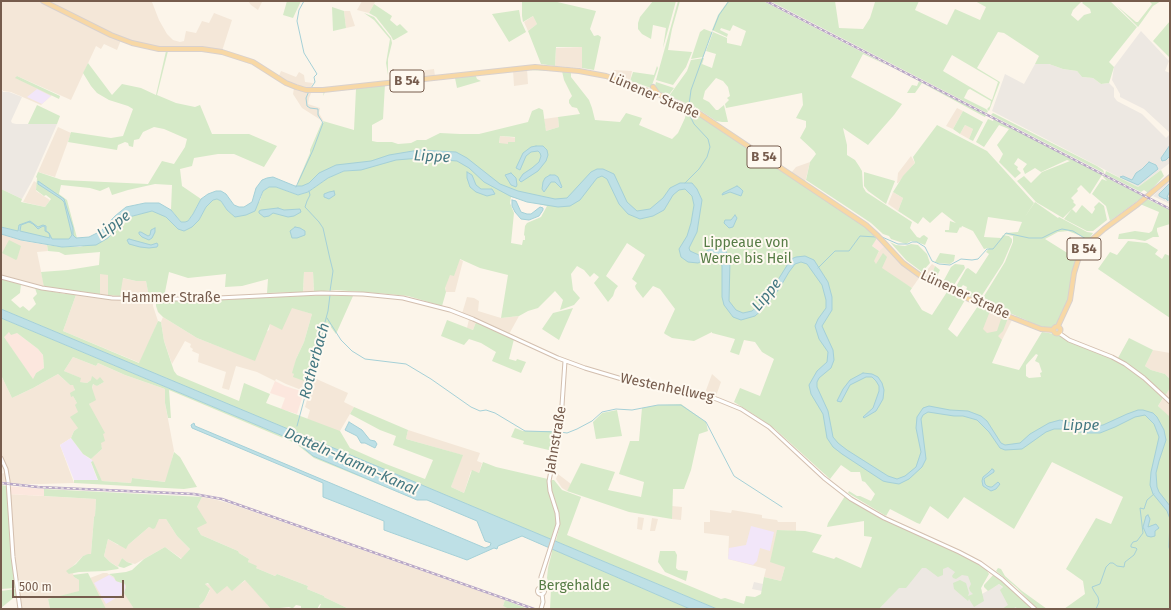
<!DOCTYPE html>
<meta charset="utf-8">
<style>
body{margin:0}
#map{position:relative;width:1171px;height:610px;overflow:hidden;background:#fcf5ea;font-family:"Fira Sans",sans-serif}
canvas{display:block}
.frame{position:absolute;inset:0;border:2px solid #765c4d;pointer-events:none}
.scale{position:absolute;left:12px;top:580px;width:112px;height:18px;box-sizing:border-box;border:2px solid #765c4d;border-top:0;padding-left:5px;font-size:12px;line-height:14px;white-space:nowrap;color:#765c4d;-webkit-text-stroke:3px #fef9f0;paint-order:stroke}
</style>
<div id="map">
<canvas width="1171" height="610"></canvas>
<div class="frame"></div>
<div class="scale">500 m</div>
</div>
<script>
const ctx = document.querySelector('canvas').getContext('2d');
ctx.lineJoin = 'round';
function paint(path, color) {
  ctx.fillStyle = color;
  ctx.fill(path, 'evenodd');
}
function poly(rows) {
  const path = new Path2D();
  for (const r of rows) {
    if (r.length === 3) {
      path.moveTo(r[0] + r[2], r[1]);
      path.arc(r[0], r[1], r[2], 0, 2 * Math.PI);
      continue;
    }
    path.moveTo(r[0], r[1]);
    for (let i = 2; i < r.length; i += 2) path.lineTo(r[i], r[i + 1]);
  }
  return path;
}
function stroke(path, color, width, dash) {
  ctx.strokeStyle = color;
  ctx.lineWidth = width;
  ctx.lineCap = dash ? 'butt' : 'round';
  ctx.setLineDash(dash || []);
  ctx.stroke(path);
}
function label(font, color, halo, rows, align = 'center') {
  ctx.font = font + ' "Fira Sans",sans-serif';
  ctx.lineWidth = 4;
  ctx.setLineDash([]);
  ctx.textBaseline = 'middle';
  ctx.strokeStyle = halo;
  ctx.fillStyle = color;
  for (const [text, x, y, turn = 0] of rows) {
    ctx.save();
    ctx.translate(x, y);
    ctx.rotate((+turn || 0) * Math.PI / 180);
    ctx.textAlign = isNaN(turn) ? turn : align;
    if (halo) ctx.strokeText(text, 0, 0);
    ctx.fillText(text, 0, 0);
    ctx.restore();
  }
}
const residential = poly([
 [1,1,153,1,152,2,159,20,167,34,173,40,180,42,184,41,186,31,196,33,202,21,209,23,214,13,232,20,222,51,161,48,121,40,117,50,104,44,101,49,96,46,71,100,17,76,16,78,52,95,41,105,11,92,3,91,1,88],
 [248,1,261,1,262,2,258,10,251,5],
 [362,1,375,2,369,13,357,10],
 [344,11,350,11,355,26,346,28],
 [533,16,537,24,528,31,524,22],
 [582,47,582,68,555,66,556,48],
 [434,69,435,76,391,81,390,75],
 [527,69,528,84,514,86,513,70],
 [614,70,632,71,630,81,612,76],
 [281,71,296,77,299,72,304,75,305,82,313,83,310,88,295,85,279,76],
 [294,88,312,91,309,98,308,104,320,108,319,113,324,122,302,108,293,94],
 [957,108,963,111,953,129,946,126],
 [558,117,559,127,546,131,544,119],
 [965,125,973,129,969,139,960,134],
 [58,127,71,133,55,177,38,172],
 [500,136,519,138,518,151,499,144],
 [911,156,915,163,898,183,897,183,898,173],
 [810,162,805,183,791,173,796,167],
 [34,181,37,183,36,191,50,200,45,207,23,202],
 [893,192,903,198,898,211,888,204],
 [1,234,23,241,47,245,48,251,37,252,45,290,1,279],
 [885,246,891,253,919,278,912,288,888,274,873,262,881,248],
 [459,259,463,261,455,292,446,292,445,287,448,274],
 [932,264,935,266,931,276,953,286,952,289,923,275],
 [304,272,313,272,314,292,303,292],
 [100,274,108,274,108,295,122,278,136,281,146,281,149,297,153,297,153,306,158,321,140,363,63,331,77,292],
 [467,297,474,298,479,301,478,311,501,318,519,316,508,336,476,322,473,330,467,328,469,319,461,317],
 [292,307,312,314,304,342,296,359,293,373,307,382,312,377,348,393,344,402,354,407,340,431,336,432,307,420,310,410,305,407,309,393,286,384,276,379,275,381,257,372,236,366,229,390,222,388,226,372,198,362,199,354,192,351,193,349,190,347,191,344,185,341,172,364,164,341,161,322,163,317,197,338,233,352,269,330,270,324],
 [985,309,1012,320,1002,340,969,335],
 [1153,350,1170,353,1170,379,1165,374,1151,370,1145,366],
 [73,357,96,366,98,363,125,375,165,389,165,403,174,451,166,482,132,478,131,483,102,481,91,459,102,449,89,404,92,402,92,388,94,383,97,386,104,382,91,380,87,383,79,382,80,378,64,371],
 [58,374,70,385,73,384,75,388,73,396,77,403,78,412,78,428,74,431,71,438,60,445,74,483,41,484,9,484,1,482,1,474,7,472,1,456,1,375,12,398,33,388],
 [712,374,721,382,716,396,705,393],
 [1170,388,1170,418,1158,406],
 [408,430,480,453,477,461,482,463,479,473,471,471,464,493,451,487,462,455,406,439],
 [558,474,571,484,567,491,562,488,556,479],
 [8,494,96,499,95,517,94,517,91,554,83,556,70,569,69,574,73,573,74,577,79,580,79,592,48,599,50,609,19,609],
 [202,497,217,500,231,504,505,600,503,606,509,609,349,609,324,597,324,596,307,589,308,586,277,574,275,576,256,568,248,562,249,559,239,553,238,551,201,535,197,528,197,507],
 [672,506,682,507,681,520,672,519],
 [710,510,731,513,732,510,762,515,762,518,777,520,778,522,796,522,796,531,777,530,785,567,781,581,764,577,766,569,728,559,729,536,704,533,704,522,710,522],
 [638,517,644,518,642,530,637,529],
 [652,518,658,519,655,531,650,531],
 [158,519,166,519,177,536,190,549,182,559,165,547,135,564,127,562,122,558,118,567,110,562,104,556,108,539,118,545,128,545,149,527,151,528],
 [103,573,107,573,125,584,126,587,125,593,134,609,99,609,90,578],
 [246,580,271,609,201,609,199,606,204,601,210,590,205,584,227,586,232,590]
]);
const commercial = poly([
 [877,238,885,246,879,251,872,246,874,242,870,240],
 [9,332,17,333,38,349,43,355,44,368,36,373,33,380,3,336],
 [275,381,285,386,304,392,297,414,281,409,285,398,270,393],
 [7,486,44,489,44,496,8,494]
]);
const industrial = poly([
 [1141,31,1169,61,1165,71,1170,73,1170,133,1144,109,1120,97,1120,94,1112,80,1114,67],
 [1035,64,1049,64,1063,69,1077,71,1082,77,1093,78,1101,84,1109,83,1114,88,1114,97,1117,101,1142,114,1166,138,1170,134,1170,163,1138,187,992,111,1005,74,1024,84],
 [1,89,3,92,9,92,22,97,11,121,12,123,16,124,57,124,32,181,22,199,1,189],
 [1170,181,1170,204,1153,196],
 [951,562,983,582,981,588,982,594,999,584,1025,609,879,609,899,587,915,563],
 [754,582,763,584,762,591,752,589]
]);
const education = poly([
 [37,89,51,96,42,104,27,97],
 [71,438,83,454,93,461,91,463,98,481,74,480,60,445],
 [751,526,774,532,770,551,760,548,757,561,753,565,728,559,729,548,746,545],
 [109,575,114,578,116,581,124,584,125,586,124,593,106,604,94,583]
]);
const green = poly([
 [287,1,301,1,293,18,283,15],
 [522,1,553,1,596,11,590,29,594,36,598,35,601,37,594,70,582,68,582,47,556,47,555,66,541,64,528,31,537,24,533,16,523,22,522,16],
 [653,1,676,1,663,48,666,28,653,25,651,39,642,34,638,29,638,23,640,17],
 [678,1,680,1,672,29,668,50,692,52,686,67,673,85,656,80],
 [728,1,763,1,891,67,863,54,851,77,902,104,894,115,868,145,843,128,847,145,847,155,855,160,859,166,862,171,863,187,866,192,912,222,910,228,917,237,920,238,922,236,924,235,928,238,925,245,917,242,911,241,906,244,891,239,889,236,883,234,871,223,847,207,806,180,810,162,816,154,814,151,800,138,806,127,806,121,796,118,803,105,802,93,726,108,725,104,729,100,727,98,730,96,728,87,723,81,716,78,705,91,703,99,709,102,716,110,718,110,724,105,728,122,722,122,716,121,695,107,669,96,687,71,691,60,704,58,702,64,712,68,716,54,706,51,713,32,727,38,727,43,741,46,746,31,733,25,730,31,721,28,720,30,728,34,727,37,712,30,718,15],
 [770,1,835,1,839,28,863,29,870,18,875,2,872,1,919,1,915,10,947,25,955,9,980,20,986,7,975,1,1082,1,1073,10,1071,15,1078,21,1084,15,1091,13,1090,9,1082,3,1084,1,1110,1,1137,27,1109,62,1114,67,1109,83,1101,84,1093,78,1082,77,1077,71,1063,69,1049,64,1035,64,1039,56,1004,33,998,32,977,68,1000,82,989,111,987,109,990,106,991,101,970,89,968,90,964,98,986,109,988,111,987,113],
 [952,55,998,82,992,100,943,71],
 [1149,1,1161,1,1153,6,1138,27,1117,6,1136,22,1138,22,1152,4],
 [374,4,392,16,390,20,397,26,400,24,408,32,394,40,393,40,391,36,376,17,369,13],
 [332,7,344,11,346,28,333,31],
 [519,10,521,21,526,32,509,42,492,14],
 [364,13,374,17,391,38,392,43,388,59,388,75,386,63,390,39,374,20],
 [1170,21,1170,56,1169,57,1153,41],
 [704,29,712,32,703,57,691,59,700,32],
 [166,51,168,51,157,95,176,103,195,107,200,105,212,134,249,134,277,146,264,167,234,154,218,154,194,158,192,166,180,169,182,186,201,199,193,214,188,221,185,222,181,222,171,210,172,185,155,184,128,190,112,195,109,187,100,191,90,188,61,185,59,194,67,200,77,238,69,239,49,239,1,227,1,189,22,199,21,202,45,207,51,199,46,195,44,196,36,190,37,178,36,177,38,172,62,180,148,184,162,161,174,164,185,147,187,139,164,129,154,127,143,132,139,139,134,140,133,147,129,146,128,143,125,142,118,145,117,150,68,142,71,132,111,138,123,136,133,109,128,106,109,100,97,93,91,86,83,73,88,63,112,95,122,84,141,88,156,95],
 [657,66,658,68,651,88,630,81,633,72,654,75],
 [540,68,571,72,571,77,589,100,592,108,595,120,620,122,626,113,642,118,639,125,672,139,678,133,685,118,686,113,685,108,696,113,864,225,877,238,872,246,879,251,874,261,876,264,883,253,887,257,882,268,912,288,910,291,922,310,932,315,947,292,965,300,948,329,957,337,978,306,990,311,983,329,987,333,997,331,1002,316,1008,318,1003,331,998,336,1002,340,992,363,1019,370,1042,332,1055,334,1110,358,1122,363,1138,375,1163,398,1158,406,1170,417,1170,609,1064,609,1085,594,1083,581,1066,569,1096,518,1111,524,1123,497,1052,462,1014,529,964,497,948,519,930,506,920,524,917,523,890,509,886,516,848,493,849,491,857,496,860,496,871,501,875,494,865,482,862,481,860,472,851,472,841,465,830,479,775,429,750,412,734,402,740,388,760,396,774,359,762,352,755,342,744,340,739,355,730,352,735,339,712,333,712,332,694,341,672,338,665,334,664,333,675,309,660,289,653,286,643,298,636,289,635,286,637,283,632,279,645,255,627,243,606,276,618,286,615,290,613,296,608,302,594,283,599,277,594,273,590,277,584,270,577,266,571,274,573,290,580,298,574,305,560,310,563,300,555,291,538,308,528,311,519,316,501,318,508,275,480,268,460,259,454,276,450,275,445,288,446,292,442,306,408,296,388,294,336,290,314,292,313,272,304,272,303,292,267,293,268,279,242,286,225,287,226,274,188,278,169,272,164,297,149,297,146,281,136,281,123,278,120,296,108,295,108,275,100,274,100,294,77,292,63,331,139,363,158,321,161,322,164,341,174,371,177,375,239,401,244,383,270,394,266,403,340,431,350,448,386,464,425,479,433,460,393,445,396,436,380,430,350,414,354,407,408,430,406,439,463,455,451,487,464,493,472,470,479,473,483,462,496,467,548,479,548,488,557,517,556,524,552,538,556,540,560,525,560,517,551,488,551,481,552,480,554,480,562,490,581,497,567,535,721,599,725,598,744,604,746,596,755,597,761,594,764,577,781,581,785,567,770,562,777,530,805,531,822,535,812,552,834,559,836,557,861,568,872,537,864,536,864,521,827,527,828,523,845,496,863,508,888,521,967,557,986,569,989,574,981,588,984,601,974,607,969,599,968,601,954,589,953,583,960,580,966,583,969,593,968,596,973,594,970,591,969,588,971,584,968,576,962,575,956,579,953,578,952,576,955,572,948,567,943,569,943,575,938,577,926,568,922,568,906,588,899,588,879,609,717,609,1,309,1,279,21,284,20,293,11,300,20,308,23,306,29,311,36,304,33,298,37,294,35,288,65,294,65,290,44,287,41,272,68,270,99,265,100,252,65,255,59,252,48,251,47,245,62,247,80,247,108,238,123,221,129,217,145,212,152,211,160,213,166,217,173,224,192,227,199,220,206,207,213,200,217,199,221,201,227,210,235,216,260,201,263,191,269,187,276,187,298,195,308,192,328,178,344,171,353,171,354,165,311,187,297,186,298,181,310,153,310,150,322,122,324,123,323,121,354,130,356,89,325,92,323,96,324,91,385,84,383,119,372,125,372,141,377,142,392,142,398,144,411,143,417,140,426,140,440,133,460,134,479,134,528,122,532,111,539,108,543,110,546,131,559,127,558,117,580,114,577,108,572,107,569,103,569,100,572,96,564,80,562,71,524,70],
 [500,136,515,137,515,142,508,142,508,144,499,143],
 [511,197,547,206,541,217,527,223,525,226,524,235,525,236,525,240,523,240,522,245,511,243,514,213,510,203],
 [1036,354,1038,355,1035,361,1039,363,1042,372,1040,373,1041,377,1029,378,1026,376,1026,365],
 [475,74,477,79,481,81,457,88,455,78,388,85],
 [17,76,60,96,59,99,15,78],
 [919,81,986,115,985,117,922,83,915,93,907,93,912,85,917,86],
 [656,82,674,88,668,96,656,90,655,86],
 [37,105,60,116,57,124,28,124],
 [963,111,983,122,973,141,969,139,973,129,965,125,960,134,953,129],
 [993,113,1097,166,1103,170,1104,172,1104,173,991,115],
 [988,119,993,121,994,119,1102,175,1090,194,1081,185,1077,189,1078,191,1071,198,1074,201,1073,202,1076,205,1063,218,1036,202,1017,181,1024,176,1031,183,1042,172,1070,161,1067,160,1041,172,1035,168,1025,174,1023,169,1027,164,1018,158,1014,164,1018,167,1017,169,1021,173,1015,178,999,162,1003,154,997,145,1009,129,999,125,984,147,976,142],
 [937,125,987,151,1006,172,1034,203,1024,218,1035,202,1058,218,1059,217,1087,232,1093,233,1089,239,1094,234,1080,253,1086,244,1085,239,1081,236,1068,231,1058,232,1045,239,1077,259,1076,262,1080,254,1074,269,1071,289,1073,270,1071,289,1069,289,1071,290,1066,308,1072,291,1068,306,1059,323,1060,319,1055,325,1058,324,1052,328,1047,329,1040,328,1015,317,1016,316,1023,319,1030,324,1035,325,1026,320,981,301,1005,262,1013,242,1013,236,1004,234,1006,233,1018,232,1022,222,988,217,984,237,1001,238,1003,235,1009,236,1012,239,1012,242,1003,263,979,300,965,294,967,287,963,285,958,291,954,290,966,269,968,268,976,274,989,254,986,252,989,248,984,249,973,231,962,226,961,228,960,227,957,233,945,232,945,230,949,230,950,221,956,223,942,212,930,223,923,217,918,224,898,211,903,198,893,192,903,176,915,163,913,157],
 [1161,170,1164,176,1148,193,1144,190,1141,192,1105,174,1106,171,1138,187],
 [864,172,895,181,886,204,868,191,864,186],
 [1103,176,1135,192,1144,196,1110,221,1106,206,1092,194,1102,179,1107,181,1103,177],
 [1147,199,1170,210,1170,224,1157,228,1157,231,1159,237,1153,237,1145,241,1134,239,1118,239,1119,234,1135,231,1149,233,1152,231,1159,212,1140,204],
 [1099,202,1104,206,1107,220,1093,231,1087,231,1064,219,1072,209,1076,213,1082,205,1092,214,1095,209,1094,207],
 [9,240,21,246,17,259,16,260,2,253],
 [1128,241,1147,243,1158,250,1155,254,1162,259,1165,254,1170,256,1170,318,1098,269,1110,252,1117,255],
 [890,242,896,245,905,246,911,244,918,245,927,254,930,263,922,272,906,260],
 [940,253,955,255,954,261,950,264,937,263,935,262],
 [955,264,964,265,965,268,954,285,944,280,951,267],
 [935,266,940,270,936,278,931,276],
 [323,295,353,296,336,334,327,322,312,377,307,382,293,377,294,374,292,373,296,359,304,342,312,314,292,308,282,330,270,324,255,361,197,338,163,317,158,312,156,306,156,301,158,301,214,300],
 [573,308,559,340,542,329,553,313],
 [1,318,295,441,313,456,417,500,314,458,295,443,169,390,171,418,168,418,165,403,165,389,125,375,98,363,96,366,73,357,64,371,81,378,80,382,87,383,91,380,92,376,97,380,100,377,104,382,97,386,93,384,92,388,96,400,89,404,105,433,103,434,105,441,101,443,102,449,91,459,83,454,71,438,74,431,78,428,70,417,78,412,75,405,77,403,73,396,71,397,70,393,75,390,73,385,70,385,58,374,33,388,12,398,1,375],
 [9,332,11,335,17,333,38,349,43,355,44,368,36,373,33,379,4,337],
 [447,320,473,330,476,322,514,339,509,359,516,361,517,359,526,362,521,373,492,361,496,352,481,343,469,339,464,345,441,336],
 [1129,338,1153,350,1145,366,1151,370,1165,374,1170,379,1170,388,1165,396,1140,373,1118,358],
 [681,404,706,422,708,431,699,434,691,470,684,489,673,489,672,519,629,512,567,491,581,463,615,472,608,490,641,497,644,482,619,474,630,441,639,441,642,408,658,405],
 [617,410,622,436,596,439,593,422,602,413],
 [515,428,523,431,557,431,553,451,523,444,524,441,511,437],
 [174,452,180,457,197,487,184,489,74,483,74,480,98,480,91,462,93,461,102,481,131,483,132,478,165,482],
 [1,485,7,486,16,587,15,588,1,589],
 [44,489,202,497,197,507,207,523,197,528,201,535,238,551,239,553,249,559,248,562,257,566,256,568,275,576,277,574,308,586,307,589,324,596,324,597,349,609,319,609,321,604,320,604,317,609,303,609,301,608,301,606,296,605,293,608,294,609,289,607,271,609,245,580,232,591,227,586,217,594,208,583,205,584,210,589,204,601,199,606,201,609,134,609,124,593,126,587,125,584,116,581,114,577,109,574,126,572,132,570,144,559,165,547,181,559,190,549,177,536,166,519,159,519,155,528,153,529,149,527,128,545,126,549,108,539,104,556,110,562,119,568,118,569,105,571,79,572,69,574,66,571,76,564,83,556,88,554,91,554,94,517,95,516,96,499,44,496],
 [550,548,612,575,690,609,550,609,551,589,547,578,548,568,552,552,549,550],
 [660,551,675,551,677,555,676,568,678,570,688,571,686,581,665,572,658,562],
 [122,558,127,562,133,564,124,568,120,567,118,566],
 [998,568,1001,569,1005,576,1022,591,1047,609,1037,609,1017,588,996,571],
 [88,573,106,609,50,609,48,599,79,591,79,580,74,577,73,575],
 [994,574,1021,597,1032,609,1019,609,1015,607,1014,609,1002,609,1008,605,1000,590,1003,587,999,584,988,591,984,587,984,585],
 [16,589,17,595,1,608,1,591],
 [505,600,528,609,509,609,503,606]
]);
const water = poly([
 [1170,145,1170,156,1166,160,1162,161,1161,158,1170,145],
 [536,146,543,146,547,150,548,155,546,161,538,171,521,182,519,180,523,174,532,168,539,162,541,156,540,153,538,151,531,152,526,156,520,170,516,168,523,153,531,147,536,146],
 [419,150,456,152,467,158,500,184,518,191,555,199,567,198,591,172,597,169,603,169,614,174,627,202,637,211,650,209,663,198,670,188,680,183,692,183,697,189,702,200,697,232,689,248,690,251,699,255,712,248,717,247,726,251,730,261,729,301,736,310,743,313,752,311,760,304,776,283,791,259,796,257,805,256,814,260,828,282,832,297,832,310,822,326,833,350,834,360,831,368,819,378,817,382,817,387,828,411,833,437,838,443,847,450,888,476,897,479,905,476,916,467,921,452,916,428,917,417,923,408,929,406,950,410,968,411,981,416,987,421,1001,443,1005,445,1020,443,1030,434,1049,423,1060,420,1078,425,1096,426,1103,425,1127,414,1138,410,1143,410,1153,413,1157,417,1164,430,1166,440,1159,461,1156,473,1157,487,1159,492,1170,506,1170,551,1169,547,1170,519,1167,511,1153,494,1150,485,1151,472,1159,437,1154,424,1145,415,1135,417,1115,427,1100,433,1086,433,1062,429,1054,429,1046,432,1022,449,1005,450,1000,448,989,432,977,420,963,416,954,416,928,412,923,415,921,419,926,459,922,467,909,479,899,484,887,482,883,481,842,454,833,447,827,438,823,414,811,394,809,385,817,371,827,362,828,352,819,339,815,326,818,319,826,308,826,300,822,285,807,264,801,262,795,264,789,272,779,289,765,307,755,316,741,320,733,317,724,305,722,297,722,266,719,257,714,255,698,263,688,262,681,257,679,249,687,236,691,223,694,205,692,196,685,189,679,190,673,195,664,210,653,216,640,219,628,214,619,204,607,179,602,176,597,178,580,200,570,206,558,207,527,202,510,196,484,182,469,168,457,161,420,158,396,160,361,170,344,171,328,178,308,192,298,195,276,187,269,187,263,191,255,211,246,215,235,217,227,210,221,201,217,199,213,200,206,207,199,220,192,227,184,231,178,229,166,217,152,211,129,217,123,221,108,238,96,245,62,247,21,240,1,234,1,227,18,231,19,225,30,221,38,227,43,225,46,226,46,231,49,233,52,239,69,239,72,235,64,202,61,199,38,184,38,181,64,199,73,228,73,235,76,238,89,237,101,231,115,216,126,207,145,203,159,203,171,210,181,222,185,222,188,221,193,214,201,199,208,194,216,191,221,191,226,194,234,205,239,207,244,207,252,202,256,188,262,180,267,178,273,177,295,186,302,186,309,183,319,173,336,165,371,161,389,155,419,150],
 [29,222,33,224,38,229,43,226,45,227,45,231,49,233,50,238,20,231,21,225,29,222],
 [1149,162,1156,165,1158,169,1138,185,1120,177,1123,176,1132,180,1136,173,1142,169,1149,162],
 [467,172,472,175,476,185,481,189,492,189,495,194,487,196,476,192,470,187,467,178,467,172],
 [511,173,516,178,517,185,516,187,511,185,505,175,511,173],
 [550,175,555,175,558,177,562,187,561,188,555,182,551,182,544,192,542,189,543,182,545,178,550,175],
 [1170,183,1170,191,1167,197,1168,197,1168,201,1166,199,1166,198,1165,199,1159,196,1159,194,1170,183],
 [737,186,740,188,743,191,741,196,730,192,722,195,723,193,737,186],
 [334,191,335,195,329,199,324,197,324,194,329,192,334,191],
 [512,200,516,201,521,212,527,214,531,214,540,207,543,208,543,210,539,216,529,220,521,219,515,212,512,206,512,200],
 [278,208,284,210,300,209,301,212,294,216,288,217,273,213,269,216,264,217,259,213,259,211,261,210,278,208],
 [735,215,737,218,733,227,729,228,724,223,725,220,731,220,735,215],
 [295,227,300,228,305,231,305,235,297,238,292,238,290,231,295,227],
 [155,228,155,232,152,238,149,240,142,237,139,234,139,232,141,232,148,236,150,235,151,230,155,228],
 [129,239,151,245,157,243,158,245,157,247,149,248,140,247,129,244,127,240,129,239],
 [1,309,379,467,717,609,690,609,522,536,498,546,497,549,494,548,467,560,384,530,384,521,323,497,323,483,192,428,191,425,194,423,195,426,485,548,490,546,491,543,485,541,477,521,427,500,417,500,313,456,295,441,1,318,1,309],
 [863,373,872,374,878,377,882,383,884,390,883,399,879,406,876,411,864,418,863,417,873,408,879,391,879,386,876,381,872,377,866,377,850,385,841,402,837,401,843,389,850,380,863,373],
 [349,422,362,430,370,440,375,441,377,444,375,448,365,443,361,443,357,436,345,430,349,422],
 [992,469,994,470,994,472,985,478,984,479,985,484,987,486,990,487,992,487,998,482,1000,484,996,489,991,491,983,486,982,481,983,477,988,473,992,469],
 [1148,515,1150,519,1148,527,1156,524,1159,528,1155,531,1155,536,1151,537,1147,536,1143,527,1146,516,1148,515]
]);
const stream = poly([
 [304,1,299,10,297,21,304,53,317,74,314,77,315,82,311,88],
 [713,30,719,15,729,1],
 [689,105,691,90,712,32],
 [685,183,699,169,707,157,710,147,708,139,694,124,691,118,689,111],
 [296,187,313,150,323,123,318,115,318,109,310,108,307,106,306,98,309,91],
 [309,191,310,195,307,201,305,207,319,222,323,228,330,259,333,271,330,291],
 [882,237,898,244,908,244,912,242,917,242,925,247,932,261,939,264,950,265,961,259,972,260,978,259,987,249,993,249,1006,233,1029,238,1042,238,1056,231,1062,229,1073,231,1086,239],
 [1092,244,1094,245,1100,239],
 [818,268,835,251,849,251,860,236,876,237],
 [327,318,341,340,352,351,365,359,406,364,431,379,471,407,480,411,486,410,495,413,525,431,557,432],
 [297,426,328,311,330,295],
 [560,432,567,433,577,429,592,421,602,412,616,409,632,410,658,405,681,405,706,422,734,476,782,507],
 [1096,609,1099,602,1098,597,1094,591,1092,587,1100,584,1106,567,1110,563,1113,563,1117,566,1124,567,1125,562,1134,555,1137,549,1136,548,1131,547,1131,545,1133,542,1137,541,1143,533,1140,508,1144,509,1147,500,1154,494]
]);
const secondary = poly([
 [1,277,42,288,112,298,155,299,198,299,321,293,363,294,403,298,450,310,473,319,558,358,585,368,622,379,703,394,719,400,741,409,769,427,824,478,851,499,884,518,959,552,980,563,1002,579,1035,609],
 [1059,333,1069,340,1112,357,1125,364,1144,378,1170,402],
 [1,458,6,469,8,481,13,557,20,609],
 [541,587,541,577,558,524,557,513,550,491,549,481,561,420,565,361],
 [541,591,3.5],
 [541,609,543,602,542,594]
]);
const primary = poly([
 [43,1,111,35,132,43,159,49,202,49,222,52,253,62,286,83,296,87,306,90,323,90,535,67,579,71,606,76,660,95,697,112,866,225,878,236,903,263,925,279,995,311,1041,329,1053,330],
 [653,87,658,94],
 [1058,326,1070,300,1074,273,1078,260,1087,244,1104,229,1138,204,1170,177],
 [1057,330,3.5]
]);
const rail = poly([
 [766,1,1170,209],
 [1,483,38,487,194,494,222,499,534,609]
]);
const shields = [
 [407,81,34],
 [764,157,34],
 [1084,249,34]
];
const shieldNames = [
 ["B 54",407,81],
 ["B 54",764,157],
 ["B 54",1084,249]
];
const streetNames = [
 ["Lünener Straße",654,96,23],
 ["Lünener Straße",965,295,25],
 ["Hammer Straße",171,298],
 ["Westenhellweg",667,388,12],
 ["Jahnstraße",556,440,-80]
];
const parkNames = [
 ["Lippeaue von",746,243],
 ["Werne bis Heil",746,259],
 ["Bergehalde",574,586]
];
const waterNames = [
 ["Lippe",432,157,3],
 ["Lippe",114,225,-36],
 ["Lippe",767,295,-51],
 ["Rotherbach",315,361,-75],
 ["Lippe",1081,426],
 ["Datteln-Hamm-Kanal",351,462,24]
];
paint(residential, '#f4e7d8');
paint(commercial, '#fce7de');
paint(industrial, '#ede8e2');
paint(education, '#f2e6f9');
paint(green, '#d6eac8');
paint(water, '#bee0e6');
stroke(water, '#a5d0d7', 1);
stroke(stream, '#a5d0d7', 1);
stroke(secondary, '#d3bfaf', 5);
stroke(primary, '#d9d1cd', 6);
stroke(secondary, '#fff', 3);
stroke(primary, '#f8d8a5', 4);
stroke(rail, '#b8a7c7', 2.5);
stroke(rail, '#fef9f0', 1, [3]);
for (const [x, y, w] of shields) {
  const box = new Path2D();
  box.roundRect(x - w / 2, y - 11, w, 22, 3);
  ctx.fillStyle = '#fef9f0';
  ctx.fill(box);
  stroke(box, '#765c4d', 1);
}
label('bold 13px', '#765c4d', null, shieldNames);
label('14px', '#765c4d', '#fef9f0', streetNames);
label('14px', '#567c45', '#fef9f0', parkNames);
label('italic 15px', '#447882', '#fef9f0', waterNames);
</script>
